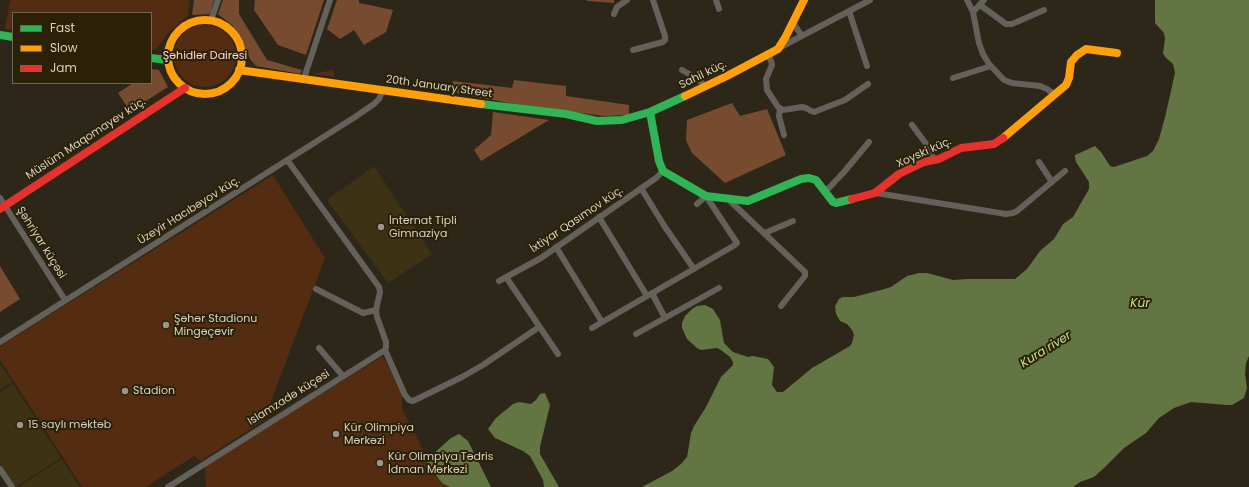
<!DOCTYPE html>
<meta charset="utf-8">
<style>
body{margin:0}
#map{position:relative;width:1249px;height:487px;overflow:hidden;background:#2c2719;font-family:Poppins,sans-serif}
canvas{display:block}
.legend{position:absolute;left:12px;top:12px;width:140px;height:72px;box-sizing:border-box;background:#2a2107;border:1px solid #706852;margin:0;padding:5px 7px;list-style:none;font-size:12px;color:#d8d2c3}
.legend li{display:flex;align-items:center;gap:8px;height:20px}
.legend b{width:20px;border:1px solid #706852}
</style>
<div id="map">
<canvas width="1249" height="487"></canvas>
<ul class="legend">
<li><b style="height:5px;background:#30b455"></b>Fast</li>
<li><b style="height:5px;background:#ff9f0a"></b>Slow</li>
<li><b style="height:5px;background:#e5322d"></b>Jam</li>
</ul>
</div>
<script>
const ctx = document.querySelector('canvas').getContext('2d');
ctx.lineJoin = 'round';
function paint(path, color) {
  ctx.fillStyle = color;
  ctx.fill(path, 'evenodd');
}
function poly(rows) {
  const path = new Path2D();
  for (const r of rows) {
    if (r.length === 3) {
      path.moveTo(r[0] + r[2], r[1]);
      path.arc(r[0], r[1], r[2], 0, 2 * Math.PI);
      continue;
    }
    path.moveTo(r[0], r[1]);
    for (let i = 2; i < r.length; i += 2) path.lineTo(r[i], r[i + 1]);
  }
  return path;
}
function stroke(path, color, width, dash) {
  ctx.strokeStyle = color;
  ctx.lineWidth = width;
  ctx.lineCap = dash ? 'butt' : 'round';
  ctx.setLineDash(dash || []);
  ctx.stroke(path);
}
function label(font, color, halo, rows, align = 'center') {
  ctx.font = font + ' Poppins,sans-serif';
  ctx.lineWidth = 4;
  ctx.setLineDash([]);
  ctx.textBaseline = 'middle';
  ctx.strokeStyle = halo;
  ctx.fillStyle = color;
  for (const [text, x, y, turn = 0] of rows) {
    ctx.save();
    ctx.translate(x, y);
    ctx.rotate((+turn || 0) * Math.PI / 180);
    ctx.textAlign = isNaN(turn) ? turn : align;
    if (halo) ctx.strokeText(text, 0, 0);
    ctx.fillText(text, 0, 0);
    ctx.restore();
  }
}
const built = poly([
 [374,166,432,254,388,283,327,200],
 [0,364,12,382,0,390],
 [13,384,61,458,15,487,0,463,0,392],
 [62,459,80,487,18,487]
]);
const green = poly([
 [10,0,190,0,188,16,169,32,156,50,151,49,151,13,13,13,13,30,5,29],
 [205,56,31],
 [333,70,335,77,312,74],
 [273,175,325,258,264,420,201,461,194,456,146,487,82,487,0,360,0,346],
 [383,356,402,394,402,409,428,459,427,462,433,473,442,483,450,487,206,487,205,467,301,406]
]);
const forest = poly([
 [194,0,214,0,210,14,192,15],
 [223,0,239,0,239,14,267,60,302,70,300,74,256,66,250,59,241,38,233,26,218,14],
 [255,0,324,0,306,55,278,45,254,10],
 [337,0,359,0,359,3,393,10,386,32,364,45,354,30,340,39,327,29],
 [587,0,614,0,614,3,587,1],
 [151,69,159,70,168,87,130,111,118,93,133,83,151,83],
 [514,80,566,86,566,96,629,105,629,115,604,116,514,104,452,92,453,81,512,88],
 [732,103,740,116,767,109,786,155,725,183,692,153,686,140,687,120],
 [493,112,549,120,481,161,474,150,491,135],
 [0,266,20,299,0,312]
]);
const water = poly([
 [1155,0,1249,0,1249,356,1246,363,1245,374,1247,388,1244,398,1232,405,1227,405,1191,402,1174,408,1159,418,1146,433,1124,448,1105,467,1094,477,1080,482,1073,487,642,487,672,471,681,464,687,457,691,433,694,426,706,407,721,377,733,365,733,362,730,357,721,350,717,348,701,350,697,348,687,339,682,328,682,323,685,316,692,309,697,306,705,305,713,309,720,320,724,343,733,352,748,357,753,356,768,359,774,367,772,385,777,392,783,392,812,368,850,346,852,343,854,335,852,330,847,324,840,321,836,314,835,306,839,299,843,297,854,297,881,290,891,287,907,276,919,273,927,273,953,280,967,279,1015,279,1027,269,1040,251,1054,239,1063,224,1073,217,1089,189,1089,182,1076,162,1075,158,1075,155,1095,146,1101,152,1110,166,1114,167,1147,156,1153,151,1159,139,1165,117,1175,73,1173,64,1165,57,1163,53,1165,39,1164,33,1155,23],
 [545,393,550,405,540,447,540,454,559,487,544,487,543,480,530,456,523,451,495,438,488,429,496,418,513,404,519,402,531,404,536,400,540,394],
 [459,434,468,441,491,487,450,487,442,483,429,466,427,462,431,456,451,438]
]);
const street = poly([
 [716,0,719,9],
 [967,0,973,12],
 [984,0,973,12,979,43,983,54,989,64,1004,80,1012,83,1040,86,1047,89,1054,94],
 [980,5,1006,24,1012,24,1019,21,1044,10],
 [849,11,867,66],
 [614,14,617,7,627,0],
 [211,20,218,0],
 [793,23,802,36],
 [779,48,870,0],
 [633,50,663,42,665,40,665,36,653,0],
 [768,54,771,61,772,65,766,79,767,90,778,107,783,110,802,107,806,108,811,111,814,112,845,100,868,84],
 [682,70,698,79,705,86],
 [304,78,330,0],
 [953,78,991,66],
 [780,108,779,116,784,135],
 [912,125,930,149,934,161],
 [1039,162,1052,182],
 [641,188,665,227,694,269],
 [825,192,844,172,869,142],
 [876,193,1006,214,1013,213,1017,211,1065,171],
 [0,198,65,300],
 [729,200,805,272,805,276,781,306],
 [599,217,647,296],
 [765,233,793,221],
 [556,247,602,322],
 [506,277,558,354],
 [499,281,541,258,656,178,663,171],
 [316,289,363,313,376,310],
 [652,293,665,318],
 [592,328,735,245,737,243,735,240,706,196,697,204],
 [636,334,719,288],
 [0,342,355,117,374,104,379,99,383,90],
 [319,348,343,376],
 [385,350,405,395,409,400,413,401,462,377,483,365,539,327],
 [0,469,12,487],
 [168,487,385,350,386,347,386,342,377,317,376,310,380,292,379,287,288,161]
]);
const fast = poly([
 [0,35,13,37],
 [151,58,168,60],
 [481,104,566,114,597,121,622,120,650,112,685,96],
 [650,112,659,161,663,171,706,196,748,201,801,179,809,178,816,180,833,202,836,203,852,199]
]);
const slow = poly([
 [205,57,37],
 [239,70,481,104],
 [685,96,727,76,778,49,785,38,804,0],
 [1003,138,1066,85,1069,78,1071,62,1077,55,1086,49,1117,53]
]);
const jam = poly([
 [852,199,875,193,899,174,924,162,939,159,961,148,994,144,1003,138],
 [0,209,185,88]
]);
const markers = [
 [381,227,4,"#9c9688"],
 [166,325,4,"#9c9688"],
 [125,391,4,"#9c9688"],
 [20,425,4,"#9c9688"],
 [336,434,4,"#9c9688"],
 [380,463,4,"#9c9688"]
];
const parkNames = [
 ["Şəhidlər Dairəsi",205,56]
];
const streetNames = [
 ["Sahil küç.",703,75,-26],
 ["20th January Street",439,87,8],
 ["Müslüm Maqomayev küç.",86,139,-33],
 ["Xoyski küç.",924,153,-24],
 ["Üzeyir Hacıbəyov küç.",189,211,-32],
 ["İxtiyar Qasımov küç.",577,220,-34],
 ["Şəhriyar küçəsi",41,243,58],
 ["Islamzadə küçəsi",289,398,-32]
];
const poiNames = [
 ["İnternat Tipli",389,221],
 ["Gimnaziya",389,234],
 ["Şəhər Stadionu",174,319],
 ["Mingəçevir",174,332],
 ["Stadion",133,391],
 ["15 saylı məktəb",28,425],
 ["Kür Olimpiya",344,428],
 ["Mərkəzi",344,441],
 ["Kür Olimpiya Tədris",388,457],
 ["İdman Mərkəzi",388,470]
];
const waterNames = [
 ["Kür",1140,304],
 ["Kura river",1046,350,-32]
];
paint(built, '#3d3213');
paint(green, '#532c11');
paint(forest, '#774b2f');
paint(water, '#627543');
stroke(street, '#64615b', 6);
stroke(fast, '#30b455', 8);
stroke(slow, '#ff9f0a', 8);
stroke(jam, '#e5322d', 8);
for (const [x, y, r, color] of markers) {
  const dot = new Path2D();
  dot.arc(x, y, r, 0, 2 * Math.PI);
  ctx.fillStyle = color;
  ctx.fill(dot);
  stroke(dot, '#2a2107', 1.5);
}
label('11px', '#fddcc9', '#2a2107', parkNames);
label('11px', '#d8d2c3', '#2a2107', streetNames);
label('11px', '#d8d2c3', '#2a2107', poiNames, 'left');
label('italic 12px', '#c1e292', '#2a2107', waterNames);
</script>
